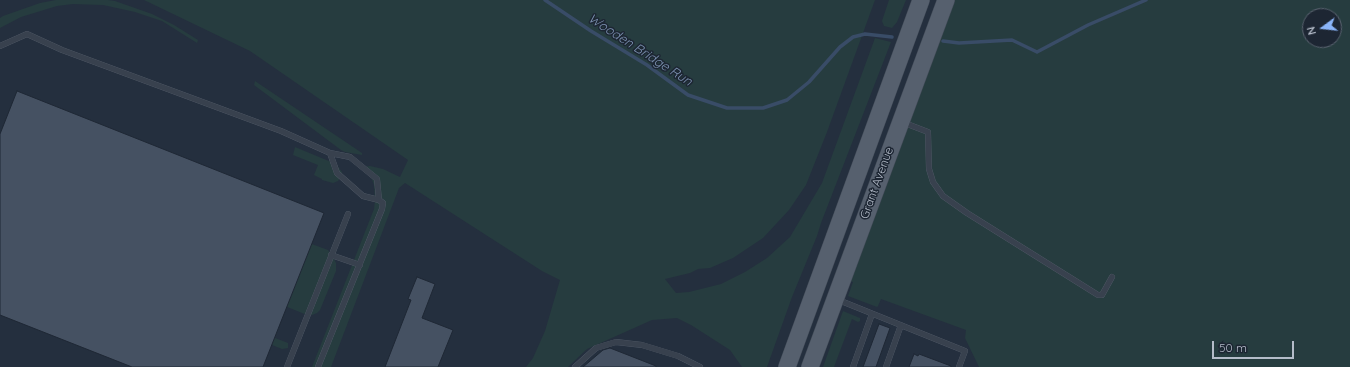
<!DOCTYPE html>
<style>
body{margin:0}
#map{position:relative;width:1350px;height:367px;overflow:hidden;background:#242f3e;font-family:Quicksand,sans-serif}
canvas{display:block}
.north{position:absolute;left:1302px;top:8px;width:40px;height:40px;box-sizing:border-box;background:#1d2633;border:1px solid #59626f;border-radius:50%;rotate:255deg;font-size:11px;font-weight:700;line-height:16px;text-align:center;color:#b4bcc9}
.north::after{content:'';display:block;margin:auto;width:14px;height:18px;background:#8ab4f8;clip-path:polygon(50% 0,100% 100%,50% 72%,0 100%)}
.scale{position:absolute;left:1212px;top:341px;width:82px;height:18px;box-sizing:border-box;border:2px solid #b4bcc9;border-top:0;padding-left:5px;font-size:12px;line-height:14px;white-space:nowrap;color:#b4bcc9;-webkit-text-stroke:3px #1d2633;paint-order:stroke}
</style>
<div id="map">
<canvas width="1350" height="367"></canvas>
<div class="north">N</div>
<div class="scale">50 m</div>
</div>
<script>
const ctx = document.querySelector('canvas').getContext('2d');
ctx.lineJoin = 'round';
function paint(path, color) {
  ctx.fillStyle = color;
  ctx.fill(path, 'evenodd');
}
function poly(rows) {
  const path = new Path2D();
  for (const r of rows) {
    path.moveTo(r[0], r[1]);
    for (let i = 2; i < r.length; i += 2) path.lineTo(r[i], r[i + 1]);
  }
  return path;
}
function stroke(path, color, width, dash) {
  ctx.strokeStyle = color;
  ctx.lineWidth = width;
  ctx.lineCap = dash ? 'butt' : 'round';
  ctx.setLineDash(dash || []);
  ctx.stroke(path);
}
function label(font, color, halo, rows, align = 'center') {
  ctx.font = font + ' Quicksand,sans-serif';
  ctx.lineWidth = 3;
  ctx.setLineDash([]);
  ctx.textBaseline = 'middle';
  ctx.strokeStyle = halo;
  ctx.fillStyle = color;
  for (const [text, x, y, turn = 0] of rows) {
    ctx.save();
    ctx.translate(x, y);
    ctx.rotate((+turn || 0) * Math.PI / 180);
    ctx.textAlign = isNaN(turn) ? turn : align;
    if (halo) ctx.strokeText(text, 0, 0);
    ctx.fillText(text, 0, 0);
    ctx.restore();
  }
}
const green = poly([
 [56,0,108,0,115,1,152,14,174,25,198,40,197,43,162,21,135,12,103,5,73,4,57,6,21,17,0,28,0,18,3,16,40,3],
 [144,0,875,0,827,132,806,185,789,210,763,238,733,258,710,268,698,269,690,273,665,279,676,293,689,292,721,284,745,272,767,258,790,237,822,183,875,38,891,42,821,223,817,236,792,297,767,367,742,367,730,350,691,325,677,318,652,320,587,349,568,367,526,367,533,358,545,331,560,280,542,271,405,183,399,188,331,367,312,367,374,209,375,200,374,185,371,177,362,167,370,166,383,169,400,177,408,160,250,51],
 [889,0,906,0,897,22,892,28,884,26,882,21],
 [954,0,1350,0,1350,367,979,367,965,338,966,330,881,299,878,306,877,307,848,296,853,282,850,281],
 [1310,16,1334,16,1334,40,1310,40],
 [255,81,362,153,362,155,345,152,341,150,254,85],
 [295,147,336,164,342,172,341,177,338,181,333,183,322,180,322,179,314,175,318,165,293,155],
 [290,236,328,250,333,257,336,263,336,271,320,310,317,313,312,315,307,315,265,298],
 [843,311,860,318,860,321,858,322,852,319,834,367,823,367],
 [252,329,288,343,288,348,282,349,250,336]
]);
const stream = poly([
 [545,0,591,31,647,65,688,95,727,108,763,108,787,100,809,82,840,47,853,37,865,34,892,37],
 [943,41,959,43,1012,40,1037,52,1088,25,1146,0]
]);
const building = poly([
 [17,91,324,213,263,367,132,367,0,315,0,134,17,91],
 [417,277,435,284,422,318,453,330,438,367,385,367,411,300,408,299,417,277],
 [879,324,890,328,876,367,863,367,879,324],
 [610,348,656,366,656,367,583,367,603,350,610,348],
 [914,354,918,356,919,354,951,366,951,367,909,367,914,354]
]);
const lane = poly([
 [0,46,27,34,62,50,281,131,330,153,350,157,377,179,379,200,383,203,382,209,318,367],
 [902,122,928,132,929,169,933,182,943,196,967,213,1098,295,1102,295,1112,277],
 [330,153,337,173,363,196,379,200],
 [331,255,360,265],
 [836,299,965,351,959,367],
 [287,367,348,214],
 [575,367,596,348,616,342,642,345,678,356,700,367],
 [853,367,872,314],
 [886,367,901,325]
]);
const primary = poly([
 [787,367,921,0],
 [810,367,946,0]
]);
const streetNames = [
 ["Grant Avenue",877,183,-70]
];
const waterNames = [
 ["Wooden Bridge Run",640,50,33]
];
paint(green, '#263c3f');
stroke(stream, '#394c67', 3.5);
paint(building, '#455162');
stroke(building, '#1f2835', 1);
stroke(lane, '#565f6c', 6);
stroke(primary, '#414a57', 18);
stroke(lane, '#38414e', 5.5);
stroke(primary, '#56606e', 17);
label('12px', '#b4bcc9', '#1d2633', streetNames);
label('italic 13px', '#7c92b1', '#1d2633', waterNames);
</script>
